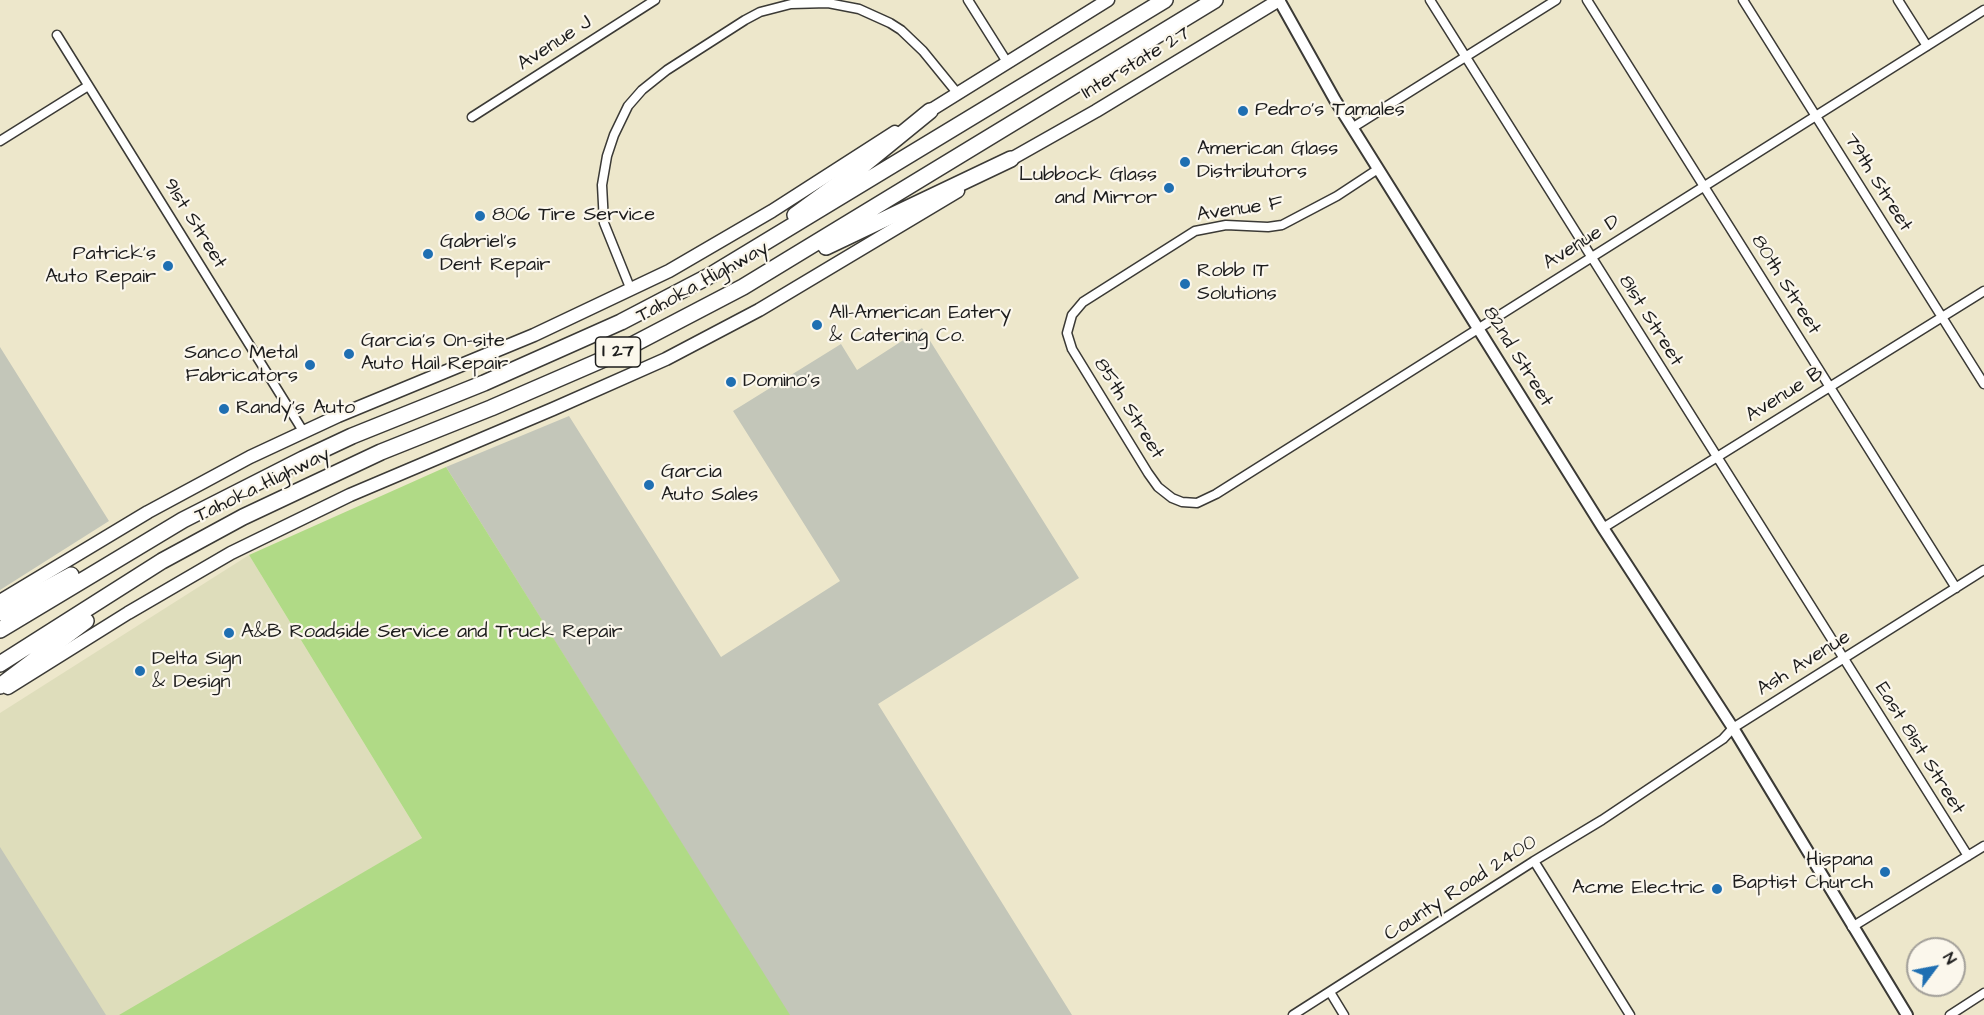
<!DOCTYPE html>
<meta charset="utf-8">
<style>
body{margin:0}
#map{position:relative;width:1984px;height:1015px;overflow:hidden;background:#ede7cb;font-family:"Architects Daughter",sans-serif}
canvas{display:block}
.north{position:absolute;left:1906px;top:937px;width:60px;height:60px;box-sizing:border-box;background:#fbf7ec;border:2px solid #a29f99;border-radius:50%;rotate:58deg;font-size:16px;font-weight:700;line-height:24px;text-align:center;color:#1c1c1c}
.north::after{content:'';display:block;margin:auto;width:21px;height:27px;background:#1f6fb2;clip-path:polygon(50% 0,100% 100%,50% 72%,0 100%)}
</style>
<div id="map">
<canvas width="1984" height="1015"></canvas>
<div class="north">N</div>
</div>
<script>
const ctx = document.querySelector('canvas').getContext('2d');
ctx.lineJoin = 'round';
function paint(path, color) {
  ctx.fillStyle = color;
  ctx.fill(path, 'evenodd');
}
function poly(rows) {
  const path = new Path2D();
  for (const r of rows) {
    path.moveTo(r[0], r[1]);
    for (let i = 2; i < r.length; i += 2) path.lineTo(r[i], r[i + 1]);
  }
  return path;
}
function stroke(path, color, width, dash) {
  ctx.strokeStyle = color;
  ctx.lineWidth = width;
  ctx.lineCap = dash ? 'butt' : 'round';
  ctx.setLineDash(dash || []);
  ctx.stroke(path);
}
function label(font, color, halo, rows, align = 'center') {
  ctx.font = font + ' "Architects Daughter",sans-serif';
  ctx.lineWidth = 4.5;
  ctx.setLineDash([]);
  ctx.textBaseline = 'middle';
  ctx.strokeStyle = halo;
  ctx.fillStyle = color;
  for (const [text, x, y, turn = 0] of rows) {
    ctx.save();
    ctx.translate(x, y);
    ctx.rotate((+turn || 0) * Math.PI / 180);
    ctx.textAlign = isNaN(turn) ? turn : align;
    if (halo) ctx.strokeText(text, 0, 0);
    ctx.fillText(text, 0, 0);
    ctx.restore();
  }
}
const built = poly([
 [249,555,422,838,124,1015,0,1015,0,713]
]);
const industrial = poly([
 [922,328,1079,578,878,704,1072,1015,789,1015,446,467,569,416,721,657,840,581,733,411,841,344,857,370],
 [0,347,109,521,0,590],
 [0,847,106,1015,0,1015]
]);
const green = poly([
 [446,467,790,1015,119,1015,422,838,249,555]
]);
const minor = poly([
 [968,0,1007,62],
 [1430,0,1968,856],
 [1587,0,1956,588],
 [1743,0,1984,384],
 [1898,0,1927,46],
 [57,35,303,431],
 [472,117,655,0],
 [1352,128,1556,0],
 [0,141,88,86],
 [1378,169,1337,196,1282,225,1268,227,1226,225,1195,231,1083,302,1072,315,1067,333,1072,349,1148,473,1158,487,1172,498,1182,502,1197,503,1216,494,1984,10],
 [631,290,604,223,602,185,607,156,614,135,628,106,642,90,667,70,745,20,760,12,791,4,828,3,859,9,890,23,901,30,923,51,958,94],
 [1603,528,1984,291],
 [1534,861,1630,1015],
 [1852,927,1984,846],
 [1330,992,1344,1015],
 [1293,1015,1534,861,1602,820,1723,739,1733,728,1984,570],
 [1950,1015,1984,993]
]);
const tertiary = poly([
 [1279,0,1335,100,1603,528,1733,728,1907,1015]
]);
const secondary = poly([
 [923,115,1108,0],
 [1004,163,1096,111,1279,0],
 [0,601,148,512,250,457,338,416,534,335,669,271,772,211,895,132],
 [8,688,128,613,231,553,350,495,553,409,666,359,759,310,958,191]
]);
const motorway = poly([
 [795,215,865,164,930,111],
 [826,247,1011,159],
 [0,613,71,575],
 [0,630,183,520,303,459,352,436,484,383,621,322,711,275,1165,0],
 [0,664,162,561,243,517,381,452,491,408,611,356,743,287,1215,0],
 [0,686,86,621]
]);
const markers = [
 [1243,111,6,"#1f6fb2"],
 [1185,162,6,"#1f6fb2"],
 [1169,188,6,"#1f6fb2"],
 [480,216,6,"#1f6fb2"],
 [428,254,6,"#1f6fb2"],
 [168,266,6,"#1f6fb2"],
 [1185,284,6,"#1f6fb2"],
 [817,325,6,"#1f6fb2"],
 [349,354,6,"#1f6fb2"],
 [310,365,6,"#1f6fb2"],
 [731,382,6,"#1f6fb2"],
 [224,409,6,"#1f6fb2"],
 [649,485,6,"#1f6fb2"],
 [229,633,6,"#1f6fb2"],
 [140,671,6,"#1f6fb2"],
 [1885,872,6,"#1f6fb2"],
 [1717,889,6,"#1f6fb2"]
];
const shields = [
 [618,352,45]
];
const shieldNames = [
 ["I 27",618,352]
];
const streetNames = [
 ["Avenue J",555,44,-33],
 ["Interstate 27",1136,64,-31],
 ["79th Street",1877,183,58],
 ["Avenue F",1240,210,-8],
 ["91st Street",194,224,58],
 ["Avenue D",1582,243,-32],
 ["Tahoka Highway",703,283,-29],
 ["80th Street",1785,285,58],
 ["81st Street",1650,321,58],
 ["82nd Street",1517,357,58],
 ["Avenue B",1785,395,-32],
 ["85th Street",1128,409,58],
 ["Tahoka Highway",263,486,-26],
 ["Ash Avenue",1804,664,-32],
 ["East 81st Street",1919,749,58],
 ["County Road 2400",1461,889,-33]
];
const poiNames = [
 ["Pedro's Tamales",1255,111],
 ["American Glass",1197,150],
 ["Distributors",1197,173],
 ["Lubbock Glass",1157,176,"right"],
 ["and Mirror",1157,199,"right"],
 ["806 Tire Service",492,216],
 ["Gabriel's",440,243],
 ["Dent Repair",440,266],
 ["Patrick's",156,255,"right"],
 ["Auto Repair",156,278,"right"],
 ["Robb IT",1197,272],
 ["Solutions",1197,295],
 ["All-American Eatery",829,314],
 ["& Catering Co.",829,337],
 ["Garcia’s On-site",361,342],
 ["Auto Hail Repair",361,365],
 ["Sanco Metal",298,354,"right"],
 ["Fabricators",298,377,"right"],
 ["Domino's",743,382],
 ["Randy's Auto",236,409],
 ["Garcia",661,473],
 ["Auto Sales",661,496],
 ["A&B Roadside Service and Truck Repair",241,633],
 ["Delta Sign",152,660],
 ["& Design",152,683],
 ["Hispana",1873,861,"right"],
 ["Baptist Church",1873,884,"right"],
 ["Acme Electric",1705,889,"right"]
];
paint(built, '#deddbb');
paint(industrial, '#c3c6b9');
paint(green, '#b0da86');
stroke(minor, '#3b3a36', 11);
stroke(tertiary, '#3b3a36', 14);
stroke(secondary, '#3b3a36', 15);
stroke(motorway, '#3b3a36', 18);
stroke(minor, '#fff', 8);
stroke(tertiary, '#fff', 10);
stroke(secondary, '#fff', 12);
stroke(motorway, '#fff', 15);
for (const [x, y, r, color] of markers) {
  const dot = new Path2D();
  dot.arc(x, y, r, 0, 2 * Math.PI);
  ctx.fillStyle = color;
  ctx.fill(dot);
  stroke(dot, '#fbf7ec', 2);
}
for (const [x, y, w] of shields) {
  const box = new Path2D();
  box.roundRect(x - w / 2, y - 15, w, 30, 4.5);
  ctx.fillStyle = '#fbf7ec';
  ctx.fill(box);
  stroke(box, '#1c1c1c', 1.5);
}
label('bold 18px', '#1c1c1c', null, shieldNames);
label('20px', '#1c1c1c', '#fbf7ec', streetNames);
label('20px', '#1c1c1c', '#fbf7ec', poiNames, 'left');
</script>
